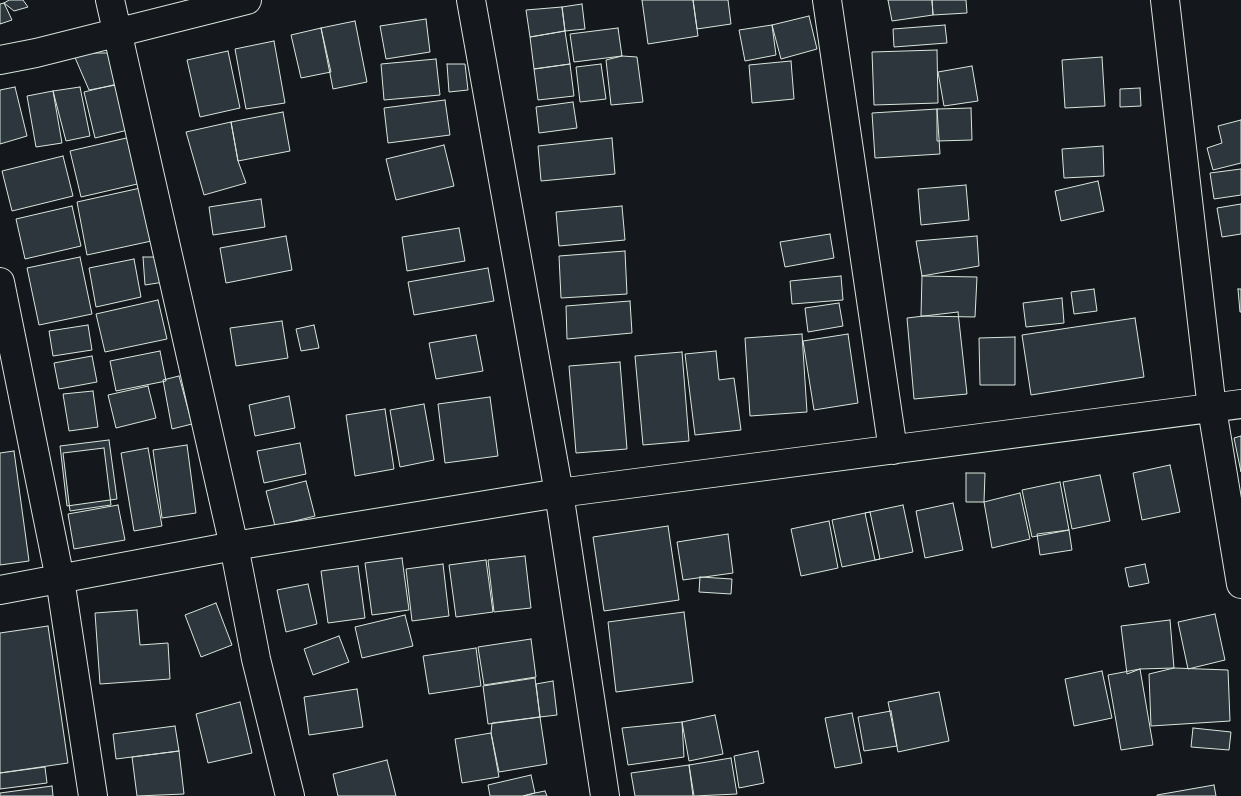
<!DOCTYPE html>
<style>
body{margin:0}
canvas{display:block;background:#14181c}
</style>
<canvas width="1241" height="796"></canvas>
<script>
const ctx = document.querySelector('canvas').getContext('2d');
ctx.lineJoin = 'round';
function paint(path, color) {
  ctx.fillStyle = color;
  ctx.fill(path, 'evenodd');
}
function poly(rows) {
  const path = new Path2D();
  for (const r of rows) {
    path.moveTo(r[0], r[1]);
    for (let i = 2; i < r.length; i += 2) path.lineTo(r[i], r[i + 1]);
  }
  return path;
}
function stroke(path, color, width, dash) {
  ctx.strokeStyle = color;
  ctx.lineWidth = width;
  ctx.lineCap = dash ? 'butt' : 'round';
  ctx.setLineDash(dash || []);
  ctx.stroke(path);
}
const building = poly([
 [9,0,23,0,28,7,14,11,4,3,9,0],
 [642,0,693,0,698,36,648,44,642,0],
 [693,0,728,0,731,24,697,29,693,0],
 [888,0,932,0,933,15,892,21,888,0],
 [932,0,966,0,967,13,933,15,932,0],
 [4,3,12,20,0,24,0,4,4,3],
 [582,4,585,29,565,31,562,7,582,4],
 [562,7,565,31,530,37,526,10,562,7],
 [809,16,817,49,781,59,772,25,809,16],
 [426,19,430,52,386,59,380,26,426,19],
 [355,21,367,82,333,89,321,28,355,21],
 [772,25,776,55,745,61,739,30,772,25],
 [945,25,947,43,894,47,893,29,945,25],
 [321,28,331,72,301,78,291,35,321,28],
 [618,28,622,56,574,62,570,34,618,28],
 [565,31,570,64,534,69,530,37,565,31],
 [274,41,285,103,246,109,235,49,274,41],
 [937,50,938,103,874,105,872,52,937,50],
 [228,51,240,108,200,117,187,60,228,51],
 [73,53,111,53,116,85,89,90,73,53],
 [622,56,637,57,643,102,611,105,606,60,622,56],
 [1102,57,1105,106,1065,108,1062,60,1102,57],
 [436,59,440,95,384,100,381,64,436,59],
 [791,61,794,99,752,103,749,65,791,61],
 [447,64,465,64,468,90,449,92,447,64],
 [570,64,574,96,538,100,534,69,570,64],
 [601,64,606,99,580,102,576,67,601,64],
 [972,66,978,101,944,106,938,72,972,66],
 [121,83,132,129,95,138,84,92,121,83],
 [15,87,27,136,0,144,0,90,15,87],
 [80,87,90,136,66,141,53,91,80,87],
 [1140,88,1141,106,1120,107,1120,89,1140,88],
 [53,91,62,143,36,147,27,96,53,91],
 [445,100,450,135,388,143,384,108,445,100],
 [573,102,577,128,539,133,536,107,573,102],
 [971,108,972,140,937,141,937,109,971,108],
 [937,109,940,154,875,158,872,113,937,109],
 [283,112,290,151,238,161,231,122,283,112],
 [1241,120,1241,163,1213,170,1207,148,1222,143,1218,126,1241,120],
 [231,122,238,161,246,183,204,195,186,132,231,122],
 [135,136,146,182,81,197,70,151,135,136],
 [612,138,615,174,541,181,538,146,612,138],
 [444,145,454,186,396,200,386,159,444,145],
 [1103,146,1104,176,1064,178,1062,149,1103,146],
 [63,156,73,196,12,211,2,171,63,156],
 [1241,169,1241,195,1214,199,1210,173,1241,169],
 [1098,181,1104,211,1061,221,1055,191,1098,181],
 [966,185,969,220,921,225,918,189,966,185],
 [145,187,156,240,87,255,77,202,145,187],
 [261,199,265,227,213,235,209,207,261,199],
 [1241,204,1241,234,1222,237,1217,208,1241,204],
 [72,206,81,246,25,259,16,219,72,206],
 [622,206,625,240,559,246,556,212,622,206],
 [459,228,465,261,407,271,402,237,459,228],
 [830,234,834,258,785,267,780,242,830,234],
 [286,236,292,270,226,283,220,248,286,236],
 [977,236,979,266,922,276,916,241,977,236],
 [625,251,627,294,561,298,559,256,625,251],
 [80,257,92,314,39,325,27,268,80,257],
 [143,257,161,257,164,282,145,285,143,257],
 [134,259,141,297,96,307,89,268,134,259],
 [488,268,494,301,414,315,408,282,488,268],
 [841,276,843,300,792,304,790,281,841,276],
 [922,276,977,277,975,317,921,316,922,276],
 [1094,289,1097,311,1074,314,1071,292,1094,289],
 [1238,289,1241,289,1241,312,1240,312,1238,289],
 [1062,298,1064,323,1026,327,1023,303,1062,298],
 [158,300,167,339,105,352,96,314,158,300],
 [630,301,632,333,567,339,566,306,630,301],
 [839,303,843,326,808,332,805,308,839,303],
 [958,312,967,394,914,399,907,318,958,312],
 [1135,318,1144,377,1031,395,1022,335,1135,318],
 [282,321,288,358,236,366,230,328,282,321],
 [88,325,92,350,53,356,49,331,88,325],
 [314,325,319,348,301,351,296,329,314,325],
 [802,334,807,412,750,416,745,338,802,334],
 [848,334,858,403,814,410,803,341,848,334],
 [476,335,483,371,436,379,429,343,476,335],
 [1015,337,1015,385,980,385,979,338,1015,337],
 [160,351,166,381,116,391,110,361,160,351],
 [716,351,719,380,734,378,741,430,695,435,685,354,716,351],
 [682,352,689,441,643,445,635,356,682,352],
 [92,356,97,382,59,389,54,363,92,356],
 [620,362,627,449,576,453,569,366,620,362],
 [179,376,192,424,172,429,163,380,179,376],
 [148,386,156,418,116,428,108,395,148,386],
 [93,391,98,427,69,431,63,394,93,391],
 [289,396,295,428,255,436,249,405,289,396],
 [490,397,498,456,445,463,438,404,490,397],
 [424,404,434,460,400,467,390,410,424,404],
 [385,409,394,469,355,476,346,415,385,409],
 [1241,436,1241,472,1234,438,1241,436],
 [109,440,117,499,67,506,60,446,109,440],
 [300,443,306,474,264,483,257,451,300,443],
 [187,445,196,513,162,518,153,450,187,445],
 [104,448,111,505,70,511,63,453,104,448],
 [148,448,162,526,134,531,121,453,148,448],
 [14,451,29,561,0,565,0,453,14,451],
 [1170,465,1180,512,1142,520,1133,473,1170,465],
 [966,473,985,473,984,502,966,502,966,473],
 [1100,475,1110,521,1072,529,1063,482,1100,475],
 [306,481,315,516,275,526,266,491,306,481],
 [1060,482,1069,530,1032,537,1022,490,1060,482],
 [1020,493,1030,539,992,548,984,502,1020,493],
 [953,503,963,550,925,558,916,511,953,503],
 [118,505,125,540,74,549,68,514,118,505],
 [903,505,913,552,875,560,865,513,903,505],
 [870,512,880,559,842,567,832,520,870,512],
 [829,521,838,568,801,576,791,529,829,521],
 [668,526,679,600,604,611,593,537,668,526],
 [1069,530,1072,550,1040,555,1037,534,1069,530],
 [728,534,733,573,683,580,677,542,728,534],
 [525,556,531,608,494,612,488,560,525,556],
 [402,558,409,610,372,615,365,563,402,558],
 [486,560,493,612,456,617,449,565,486,560],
 [443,564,449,616,412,621,406,569,443,564],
 [1145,564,1149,583,1129,587,1125,568,1145,564],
 [358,566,365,618,328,623,321,571,358,566],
 [700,577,732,579,731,594,699,592,700,577],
 [308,584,317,624,286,632,277,590,308,584],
 [216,603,232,645,201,657,185,615,216,603],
 [137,610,140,645,168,643,170,679,100,684,95,613,137,610],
 [684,612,693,682,616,692,608,622,684,612],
 [1215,614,1225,660,1188,669,1178,622,1215,614],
 [405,615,413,646,362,658,355,627,405,615],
 [1170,620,1174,668,1140,669,1127,674,1121,626,1170,620],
 [48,626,68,763,0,773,0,633,48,626],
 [339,636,349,662,313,675,304,649,339,636],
 [531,639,536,677,484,685,478,647,531,639],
 [476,648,481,686,429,694,423,656,476,648],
 [1174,668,1228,670,1230,721,1151,726,1149,674,1174,668],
 [1140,669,1153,745,1121,750,1108,675,1140,669],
 [1102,671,1112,718,1074,726,1065,679,1102,671],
 [535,678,540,717,488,724,483,686,535,678],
 [553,681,557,715,540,717,536,684,553,681],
 [357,689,363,727,309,735,304,697,357,689],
 [939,692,949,741,898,752,888,702,939,692],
 [240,702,252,753,208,763,196,714,240,702],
 [891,711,897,746,864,751,858,717,891,711],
 [852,713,862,763,835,768,825,718,852,713],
 [715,715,723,754,689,761,682,722,715,715],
 [540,717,547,764,499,772,491,733,492,723,540,717],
 [682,722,684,757,628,765,622,728,682,722],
 [175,726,179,751,116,759,113,734,175,726],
 [1193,728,1231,732,1229,750,1191,747,1193,728],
 [491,733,499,777,462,783,455,739,491,733],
 [179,751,184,794,137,796,132,757,179,751],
 [758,751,764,783,739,788,734,756,758,751],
 [731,758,737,794,694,796,689,765,731,758],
 [387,760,396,796,338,796,333,774,387,760],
 [689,765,693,796,635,796,631,773,689,765],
 [45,767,47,783,0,789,0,773,45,767],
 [531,775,535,793,523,796,490,796,488,785,531,775],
 [1214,785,1216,796,1157,796,1157,795,1214,785],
 [52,786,53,796,0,796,0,793,52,786],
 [545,791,547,796,523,796,535,793,545,791]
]);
const minor = poly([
 [110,0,234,546,256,659,290,796],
 [471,0,559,493,605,796],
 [827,0,893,450],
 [1165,0,1212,409,1241,584],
 [0,60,36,53,247,0],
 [0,282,60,579,93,796],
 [0,590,234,546,559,493,1241,404]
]);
paint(building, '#2c363c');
stroke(building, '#d8e6dc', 1);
stroke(minor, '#d8e6dc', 30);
stroke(minor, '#14181c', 28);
</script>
